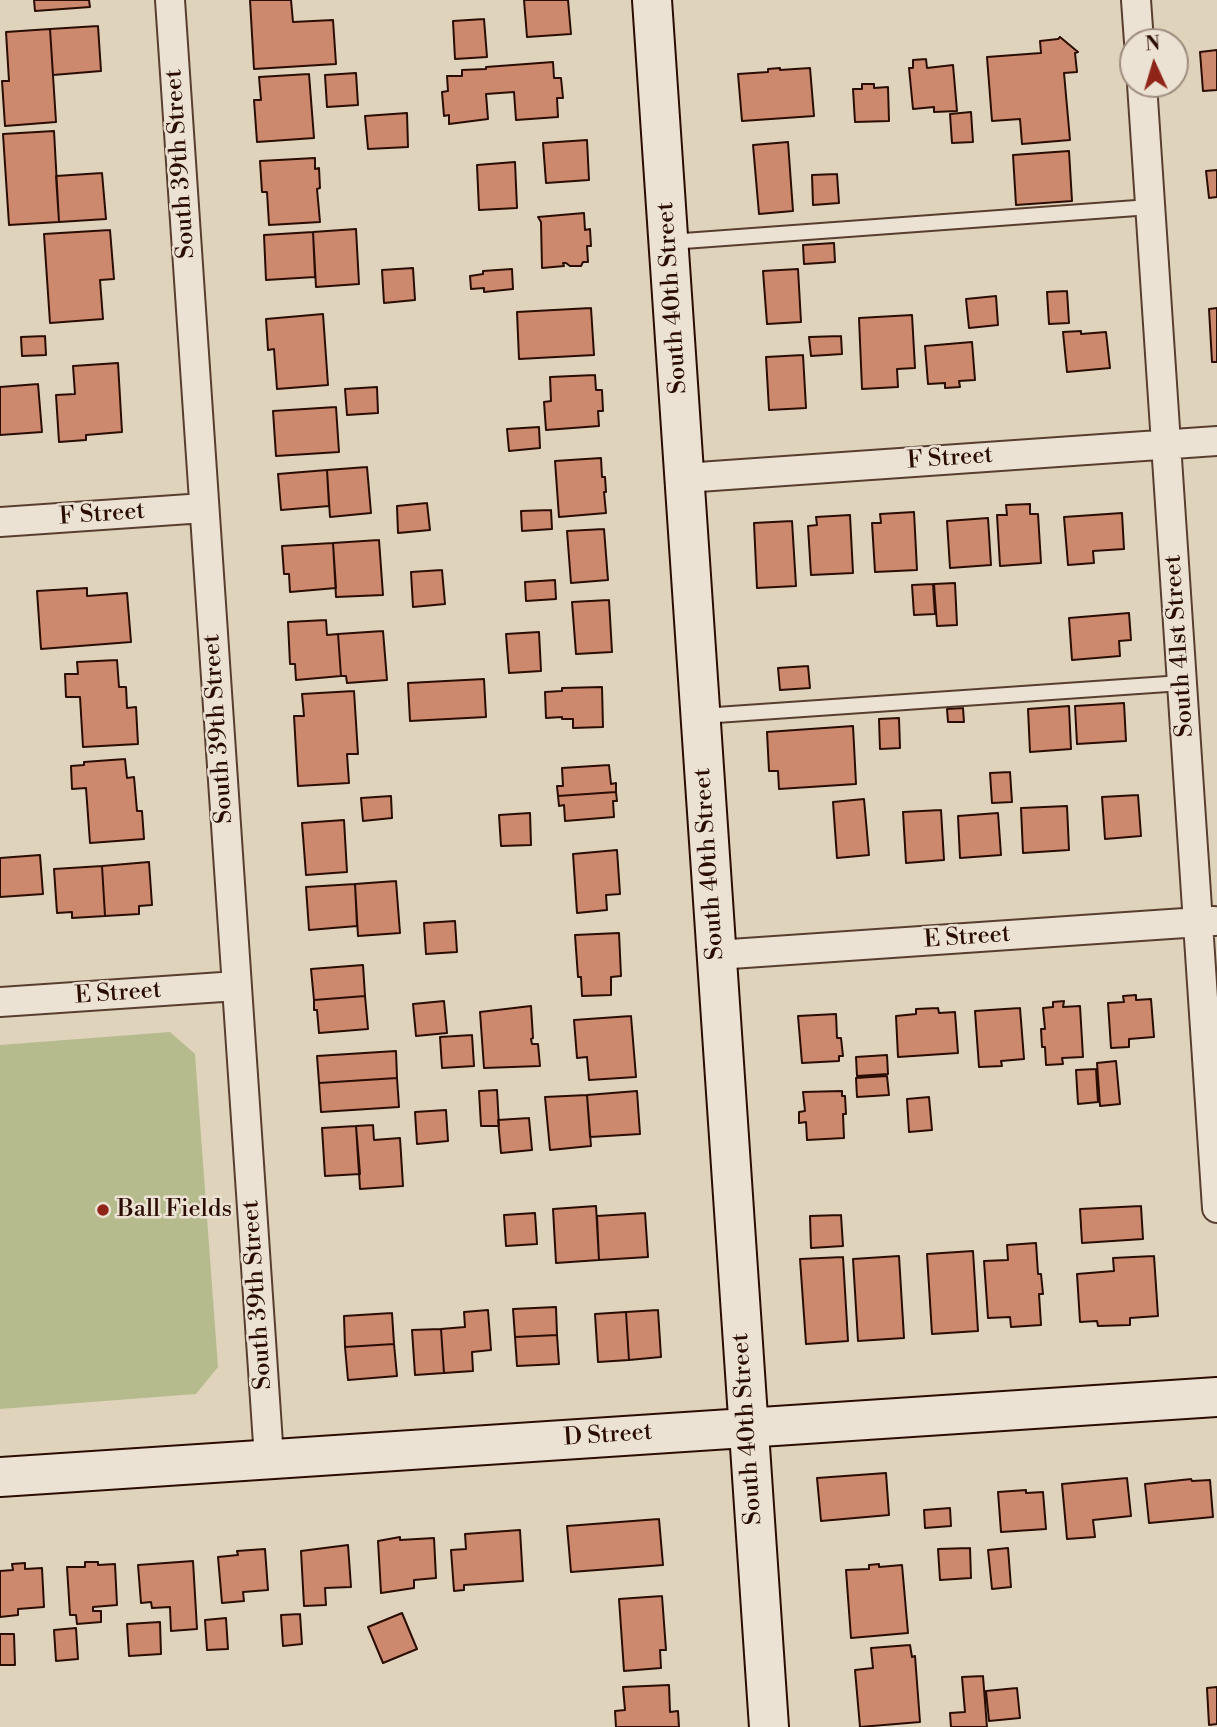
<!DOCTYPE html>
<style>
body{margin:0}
#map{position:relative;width:1217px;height:1727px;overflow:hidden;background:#e0d3bb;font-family:"Libre Bodoni",serif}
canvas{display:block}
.north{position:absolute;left:1119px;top:28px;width:70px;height:70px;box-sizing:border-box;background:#ebe2d3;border:2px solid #9e8d7f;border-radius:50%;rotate:356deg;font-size:19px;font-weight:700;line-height:28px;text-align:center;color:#2a0d00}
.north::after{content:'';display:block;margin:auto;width:24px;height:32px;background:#8f2418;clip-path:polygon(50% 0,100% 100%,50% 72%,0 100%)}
</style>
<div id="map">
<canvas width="1217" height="1727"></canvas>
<div class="north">N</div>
</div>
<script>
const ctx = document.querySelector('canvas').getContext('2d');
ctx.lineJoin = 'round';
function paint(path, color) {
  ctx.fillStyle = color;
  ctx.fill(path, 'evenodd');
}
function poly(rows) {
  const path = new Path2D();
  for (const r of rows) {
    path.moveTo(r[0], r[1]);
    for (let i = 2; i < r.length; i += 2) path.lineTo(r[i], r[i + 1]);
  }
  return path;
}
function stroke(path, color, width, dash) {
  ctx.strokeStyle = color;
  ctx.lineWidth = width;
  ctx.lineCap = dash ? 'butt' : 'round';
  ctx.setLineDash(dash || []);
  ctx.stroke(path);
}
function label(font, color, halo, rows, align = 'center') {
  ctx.font = font + ' "Libre Bodoni",serif';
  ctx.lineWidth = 5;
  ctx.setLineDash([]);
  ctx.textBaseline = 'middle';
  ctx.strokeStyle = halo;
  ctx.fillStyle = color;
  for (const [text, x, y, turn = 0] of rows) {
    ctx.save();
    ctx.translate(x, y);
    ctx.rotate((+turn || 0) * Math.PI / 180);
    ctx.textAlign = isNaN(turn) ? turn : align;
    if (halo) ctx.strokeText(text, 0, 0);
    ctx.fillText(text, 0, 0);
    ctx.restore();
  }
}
const green = poly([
 [170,1032,195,1054,218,1367,196,1394,0,1409,0,1045]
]);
const building = poly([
 [34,0,89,0,90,7,35,11,34,0],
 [250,0,291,0,293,22,333,20,336,64,254,69,250,0],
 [524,0,568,0,571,34,527,37,524,0],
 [484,19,487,57,455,59,453,21,484,19],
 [98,26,101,71,53,75,50,29,98,26],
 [50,29,56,122,5,126,2,81,9,81,6,32,50,29],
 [1060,37,1078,52,1075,53,1077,72,1064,73,1070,140,1022,144,1020,119,992,121,987,57,1041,53,1040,41,1058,39,1060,37],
 [1217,50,1217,90,1203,91,1200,52,1217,50],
 [926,59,927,68,953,65,957,111,934,112,934,107,913,109,909,68,913,68,913,60,926,59],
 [553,62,554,78,561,78,563,98,557,98,558,117,516,120,514,92,486,94,488,119,449,124,449,115,444,116,442,92,448,91,447,76,462,76,462,70,486,69,486,67,553,62],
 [780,68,780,70,810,68,814,116,742,121,738,74,768,72,768,69,780,68],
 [356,73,358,105,327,107,325,75,356,73],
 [309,74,314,138,257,142,254,100,261,100,259,77,309,74],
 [862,84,874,84,874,88,888,87,889,121,855,122,853,89,862,89,862,84],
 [971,112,973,142,952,143,950,114,971,112],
 [407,113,408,147,368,149,365,116,407,113],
 [54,131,59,222,9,225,3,134,54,131],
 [587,140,589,180,546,183,543,143,587,140],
 [788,142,793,211,759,214,753,145,788,142],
 [1069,151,1072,201,1016,205,1013,155,1069,151],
 [315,158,315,169,319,168,320,188,317,189,320,222,269,225,267,192,262,192,260,161,315,158],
 [515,162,517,208,479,210,477,165,515,162],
 [1217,170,1217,197,1209,198,1206,171,1217,170],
 [102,173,106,219,59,222,56,176,102,173],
 [837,174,839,203,813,205,812,175,837,174],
 [584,213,585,230,590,229,591,246,587,246,588,262,583,262,581,266,570,266,566,263,563,263,564,266,542,268,541,222,538,217,584,213],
 [356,229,359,284,316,287,313,232,356,229],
 [110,230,114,279,100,280,103,319,50,323,44,234,110,230],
 [313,232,315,277,266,280,264,235,313,232],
 [834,243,835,262,804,264,803,245,834,243],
 [413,268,415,300,384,303,382,270,413,268],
 [512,269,513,289,484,292,484,288,471,289,470,276,483,274,483,271,512,269],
 [798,269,801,322,767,324,763,271,798,269],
 [1067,291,1069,323,1049,324,1047,292,1067,291],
 [996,296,998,325,969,328,966,299,996,296],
 [591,308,594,355,519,359,517,312,591,308],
 [1217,308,1217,362,1212,362,1209,309,1217,308],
 [323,314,328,385,277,389,274,349,268,350,266,319,323,314],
 [912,315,915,368,897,369,898,387,862,389,859,318,912,315],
 [1081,331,1081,334,1106,332,1110,368,1067,372,1063,332,1081,331],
 [45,336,46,355,22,356,21,337,45,336],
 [841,336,842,354,811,356,809,337,841,336],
 [972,342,975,380,959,381,960,387,945,388,945,383,928,384,925,346,972,342],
 [803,355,806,408,769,410,766,357,803,355],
 [118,363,122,432,86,435,86,440,59,442,56,395,75,394,73,366,118,363],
 [595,375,596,390,602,390,603,411,598,411,599,426,546,430,544,402,551,401,550,377,595,375],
 [38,384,42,432,0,435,0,387,38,384],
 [377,387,378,413,347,415,345,389,377,387],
 [336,407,339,452,276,456,273,411,336,407],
 [539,427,540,448,509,451,507,429,539,427],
 [601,458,602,477,605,477,606,492,604,492,606,513,559,517,555,461,601,458],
 [367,467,371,513,330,517,327,470,367,467],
 [327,470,329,506,281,510,278,474,327,470],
 [427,503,430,530,398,533,397,506,427,503],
 [1030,504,1030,514,1038,514,1041,563,1000,566,997,515,1007,515,1006,505,1030,504],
 [551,510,552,529,522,531,521,511,551,510],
 [914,512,917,570,875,572,872,523,881,523,880,514,914,512],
 [1122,513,1124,549,1093,551,1094,563,1068,565,1064,517,1122,513],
 [850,515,853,573,811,575,808,526,817,525,816,517,850,515],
 [988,518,991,565,950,568,947,521,988,518],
 [792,521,796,586,757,588,754,523,792,521],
 [604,529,608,580,571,583,567,531,604,529],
 [379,540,383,595,336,597,333,543,379,540],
 [333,543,336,588,290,592,289,574,284,574,282,546,333,543],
 [442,570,445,604,413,607,411,572,442,570],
 [555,580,556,599,526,601,525,582,555,580],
 [955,583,957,625,937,626,934,584,955,583],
 [933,584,935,614,914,615,912,585,933,584],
 [87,588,87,596,127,593,131,642,41,649,37,591,87,588],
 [609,600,612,652,576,654,572,602,609,600],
 [1129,613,1131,640,1119,641,1120,656,1072,660,1069,618,1129,613],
 [326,620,327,635,338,634,341,676,296,680,295,664,290,664,288,622,326,620],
 [383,631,387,680,347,683,346,676,341,676,338,634,383,631],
 [539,632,541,671,509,673,506,634,539,632],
 [117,660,119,687,126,687,127,708,136,707,138,744,83,747,80,697,66,697,65,674,78,674,77,662,117,660],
 [808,666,810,688,780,690,778,668,808,666],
 [484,679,486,717,410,721,408,683,484,679],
 [602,687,603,727,573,728,573,719,562,719,562,717,546,718,545,692,562,691,562,688,602,687],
 [354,691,358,754,347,754,349,783,298,786,294,716,304,716,302,694,354,691],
 [1124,703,1126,741,1077,744,1075,706,1124,703],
 [1069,706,1071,749,1030,752,1028,709,1069,706],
 [963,708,964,722,948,722,947,709,963,708],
 [899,718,900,748,880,749,879,719,899,718],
 [853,726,856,784,779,789,778,771,769,771,767,732,853,726],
 [125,759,127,778,134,777,137,811,142,811,144,839,90,843,86,788,72,789,71,766,84,765,84,762,125,759],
 [609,765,611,784,616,783,616,792,558,796,557,786,563,786,562,768,609,765],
 [1010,772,1012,802,992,803,990,773,1010,772],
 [616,792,617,801,613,801,614,817,565,821,564,805,559,806,558,796,616,792],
 [1138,795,1141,836,1105,839,1102,797,1138,795],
 [391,796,392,818,363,821,361,798,391,796],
 [864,799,869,855,837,858,833,802,864,799],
 [1067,806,1069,850,1023,853,1021,808,1067,806],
 [941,810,944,860,906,863,903,812,941,810],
 [530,813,531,845,501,846,499,815,530,813],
 [998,813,1001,855,960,858,958,816,998,813],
 [344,820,347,872,306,875,302,823,344,820],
 [617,850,620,894,606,895,607,910,577,913,573,854,617,850],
 [40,855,43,894,0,897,0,858,40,855],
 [149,862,152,905,139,906,139,914,105,916,102,866,149,862],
 [102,866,105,916,72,918,72,912,57,913,54,869,102,866],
 [396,881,400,933,358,936,355,884,396,881],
 [355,884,357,926,309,930,306,887,355,884],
 [455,921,457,952,426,954,424,923,455,921],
 [619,933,621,976,611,977,611,995,582,996,581,977,578,977,575,935,619,933],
 [363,965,365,996,314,1000,311,969,363,965],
 [1136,995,1136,1000,1151,999,1154,1037,1129,1039,1129,1047,1111,1048,1108,1003,1124,1002,1123,996,1136,995],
 [365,996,368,1029,319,1033,317,1010,314,1010,314,1000,365,996],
 [444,1001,447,1033,416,1036,413,1004,444,1001],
 [1064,1001,1063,1007,1080,1006,1083,1057,1062,1058,1063,1064,1046,1065,1045,1047,1042,1047,1041,1029,1045,1029,1043,1008,1053,1007,1053,1002,1064,1001],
 [531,1006,533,1038,531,1039,532,1044,538,1044,540,1066,484,1068,480,1012,531,1006],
 [938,1008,939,1013,955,1012,958,1053,898,1057,896,1016,916,1014,916,1009,938,1008],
 [1020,1008,1024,1059,1001,1061,1002,1066,979,1067,975,1011,1020,1008],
 [836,1014,837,1038,841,1038,843,1056,839,1056,839,1061,802,1063,798,1016,836,1014],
 [631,1016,636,1077,589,1080,587,1057,577,1058,574,1020,631,1016],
 [472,1035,474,1066,442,1068,440,1037,472,1035],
 [396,1051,397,1078,319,1083,317,1056,396,1051],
 [887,1055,888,1074,857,1076,856,1057,887,1055],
 [1116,1061,1120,1104,1100,1106,1097,1063,1116,1061],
 [1096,1069,1098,1102,1078,1104,1076,1070,1096,1069],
 [887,1076,889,1095,857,1097,856,1078,887,1076],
 [397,1078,399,1107,321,1112,319,1083,397,1078],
 [497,1090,499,1126,481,1126,479,1091,497,1090],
 [637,1091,640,1134,590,1137,587,1095,637,1091],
 [842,1091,842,1096,845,1096,846,1114,843,1114,844,1138,807,1140,806,1122,799,1123,799,1112,805,1111,803,1092,842,1091],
 [587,1095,591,1146,550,1150,545,1097,587,1095],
 [929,1097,932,1130,909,1132,907,1099,929,1097],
 [446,1110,448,1141,417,1144,415,1112,446,1110],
 [529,1118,532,1150,501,1153,498,1120,529,1118],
 [373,1125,374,1140,400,1138,403,1186,360,1189,356,1126,373,1125],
 [356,1126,360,1174,325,1176,322,1128,356,1126],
 [596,1206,599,1260,556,1263,553,1209,596,1206],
 [1141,1206,1143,1239,1082,1243,1080,1209,1141,1206],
 [535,1213,537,1244,506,1246,504,1215,535,1213],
 [645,1213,648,1257,599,1260,597,1216,645,1213],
 [841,1215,843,1246,811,1248,810,1216,841,1215],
 [1036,1243,1038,1274,1041,1274,1043,1294,1039,1294,1041,1325,1011,1327,1010,1317,988,1318,984,1261,1008,1260,1007,1245,1036,1243],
 [973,1251,978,1331,932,1334,927,1254,973,1251],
 [899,1256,904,1338,858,1341,853,1259,899,1256],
 [1154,1256,1158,1316,1130,1318,1130,1325,1098,1326,1097,1321,1080,1322,1077,1274,1114,1271,1113,1258,1154,1256],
 [843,1257,848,1341,806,1344,800,1259,843,1257],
 [556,1307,557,1335,515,1337,513,1309,556,1307],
 [488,1310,491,1350,472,1352,473,1371,444,1373,441,1329,465,1327,464,1312,488,1310],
 [658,1310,661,1357,629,1360,626,1312,658,1310],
 [626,1312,629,1360,598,1362,595,1314,626,1312],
 [392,1313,394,1344,345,1347,344,1316,392,1313],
 [441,1329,444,1373,415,1375,412,1330,441,1329],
 [557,1335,559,1364,517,1366,515,1337,557,1335],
 [394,1344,397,1376,348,1380,345,1347,394,1344],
 [886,1473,889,1515,821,1521,817,1478,886,1473],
 [1127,1478,1131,1516,1093,1520,1095,1537,1067,1539,1062,1484,1127,1478],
 [1191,1479,1192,1481,1210,1480,1213,1517,1149,1523,1145,1484,1191,1479],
 [1026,1490,1026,1493,1043,1492,1046,1529,1001,1532,998,1492,1026,1490],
 [950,1508,951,1526,925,1528,924,1510,950,1508],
 [659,1519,663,1565,571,1572,567,1526,659,1519],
 [520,1530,523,1581,464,1585,464,1590,454,1591,451,1550,466,1549,465,1534,520,1530],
 [400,1537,400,1540,434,1538,436,1578,414,1580,414,1588,381,1593,378,1541,400,1537],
 [348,1545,351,1587,325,1588,326,1605,304,1606,301,1551,348,1545],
 [970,1548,971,1578,940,1580,938,1549,970,1548],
 [1008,1548,1011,1587,992,1589,988,1550,1008,1548],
 [265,1549,268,1590,243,1592,244,1601,222,1603,218,1557,238,1555,237,1551,265,1549],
 [193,1561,197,1629,171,1631,170,1607,152,1608,151,1602,141,1603,138,1565,193,1561],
 [85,1562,98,1562,98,1565,115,1564,117,1605,93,1607,93,1611,101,1611,101,1622,77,1624,76,1615,70,1615,67,1567,85,1567,85,1562],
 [25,1563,25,1569,42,1568,44,1607,18,1609,18,1615,0,1617,0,1571,13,1570,12,1564,25,1563],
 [879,1564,879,1567,902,1565,908,1633,851,1638,846,1570,869,1569,869,1565,879,1564],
 [662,1596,666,1650,660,1650,661,1668,624,1671,619,1599,662,1596],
 [402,1613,417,1649,383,1663,368,1627,402,1613],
 [300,1614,302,1644,283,1646,281,1615,300,1614],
 [226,1618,228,1649,207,1650,205,1620,226,1618],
 [160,1622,161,1654,129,1656,127,1624,160,1622],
 [76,1628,78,1659,56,1661,54,1630,76,1628],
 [0,1634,14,1634,15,1665,0,1665,0,1634],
 [910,1645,912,1657,915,1656,920,1722,860,1727,855,1670,873,1668,871,1648,910,1645],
 [983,1676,987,1727,951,1727,950,1713,965,1712,962,1677,983,1676],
 [669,1685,670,1712,678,1711,679,1727,616,1727,615,1711,625,1710,623,1687,669,1685],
 [1217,1687,1217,1724,1209,1725,1207,1688,1217,1687],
 [1017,1688,1020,1718,989,1721,986,1691,1017,1688]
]);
const lane = poly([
 [670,242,1150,207],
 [702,716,1182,683]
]);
const street = poly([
 [170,0,269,1458],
 [1136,0,1139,42],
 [1142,84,1217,1208],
 [684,478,1217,441],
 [0,522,204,508],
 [716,955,1214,921],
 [0,1002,237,986]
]);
const secondary = poly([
 [652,0,769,1727],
 [0,1477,1217,1397]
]);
const markers = [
 [103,1210,7,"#8f2418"]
];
const streetNames = [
 ["South 39th Street",181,164,-94],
 ["South 40th Street",673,298,-94],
 ["F Street",950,459,-4],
 ["F Street",102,515,-4],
 ["South 41st Street",1180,646,-94],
 ["South 39th Street",219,729,-94],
 ["South 40th Street",710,864,-94],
 ["E Street",967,938,-4],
 ["E Street",118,994,-4],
 ["South 39th Street",258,1295,-94],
 ["South 40th Street",748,1429,-94],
 ["D Street",608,1436,-4]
];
const poiNames = [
 ["Ball Fields",117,1210]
];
paint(green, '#b6bb8e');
paint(building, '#cd896e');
stroke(building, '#2a0d00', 2);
stroke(lane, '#583e2f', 18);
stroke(street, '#583e2f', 32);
stroke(secondary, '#2a0d00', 42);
stroke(lane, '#ebe2d3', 14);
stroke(street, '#ebe2d3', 28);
stroke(secondary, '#ebe2d3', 38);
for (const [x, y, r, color] of markers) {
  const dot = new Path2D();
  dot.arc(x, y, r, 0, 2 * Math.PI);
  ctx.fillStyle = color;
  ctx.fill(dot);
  stroke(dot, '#ebe2d3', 2.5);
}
label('24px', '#2a0d00', '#ebe2d3', streetNames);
label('24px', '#2a0d00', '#ebe2d3', poiNames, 'left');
</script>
